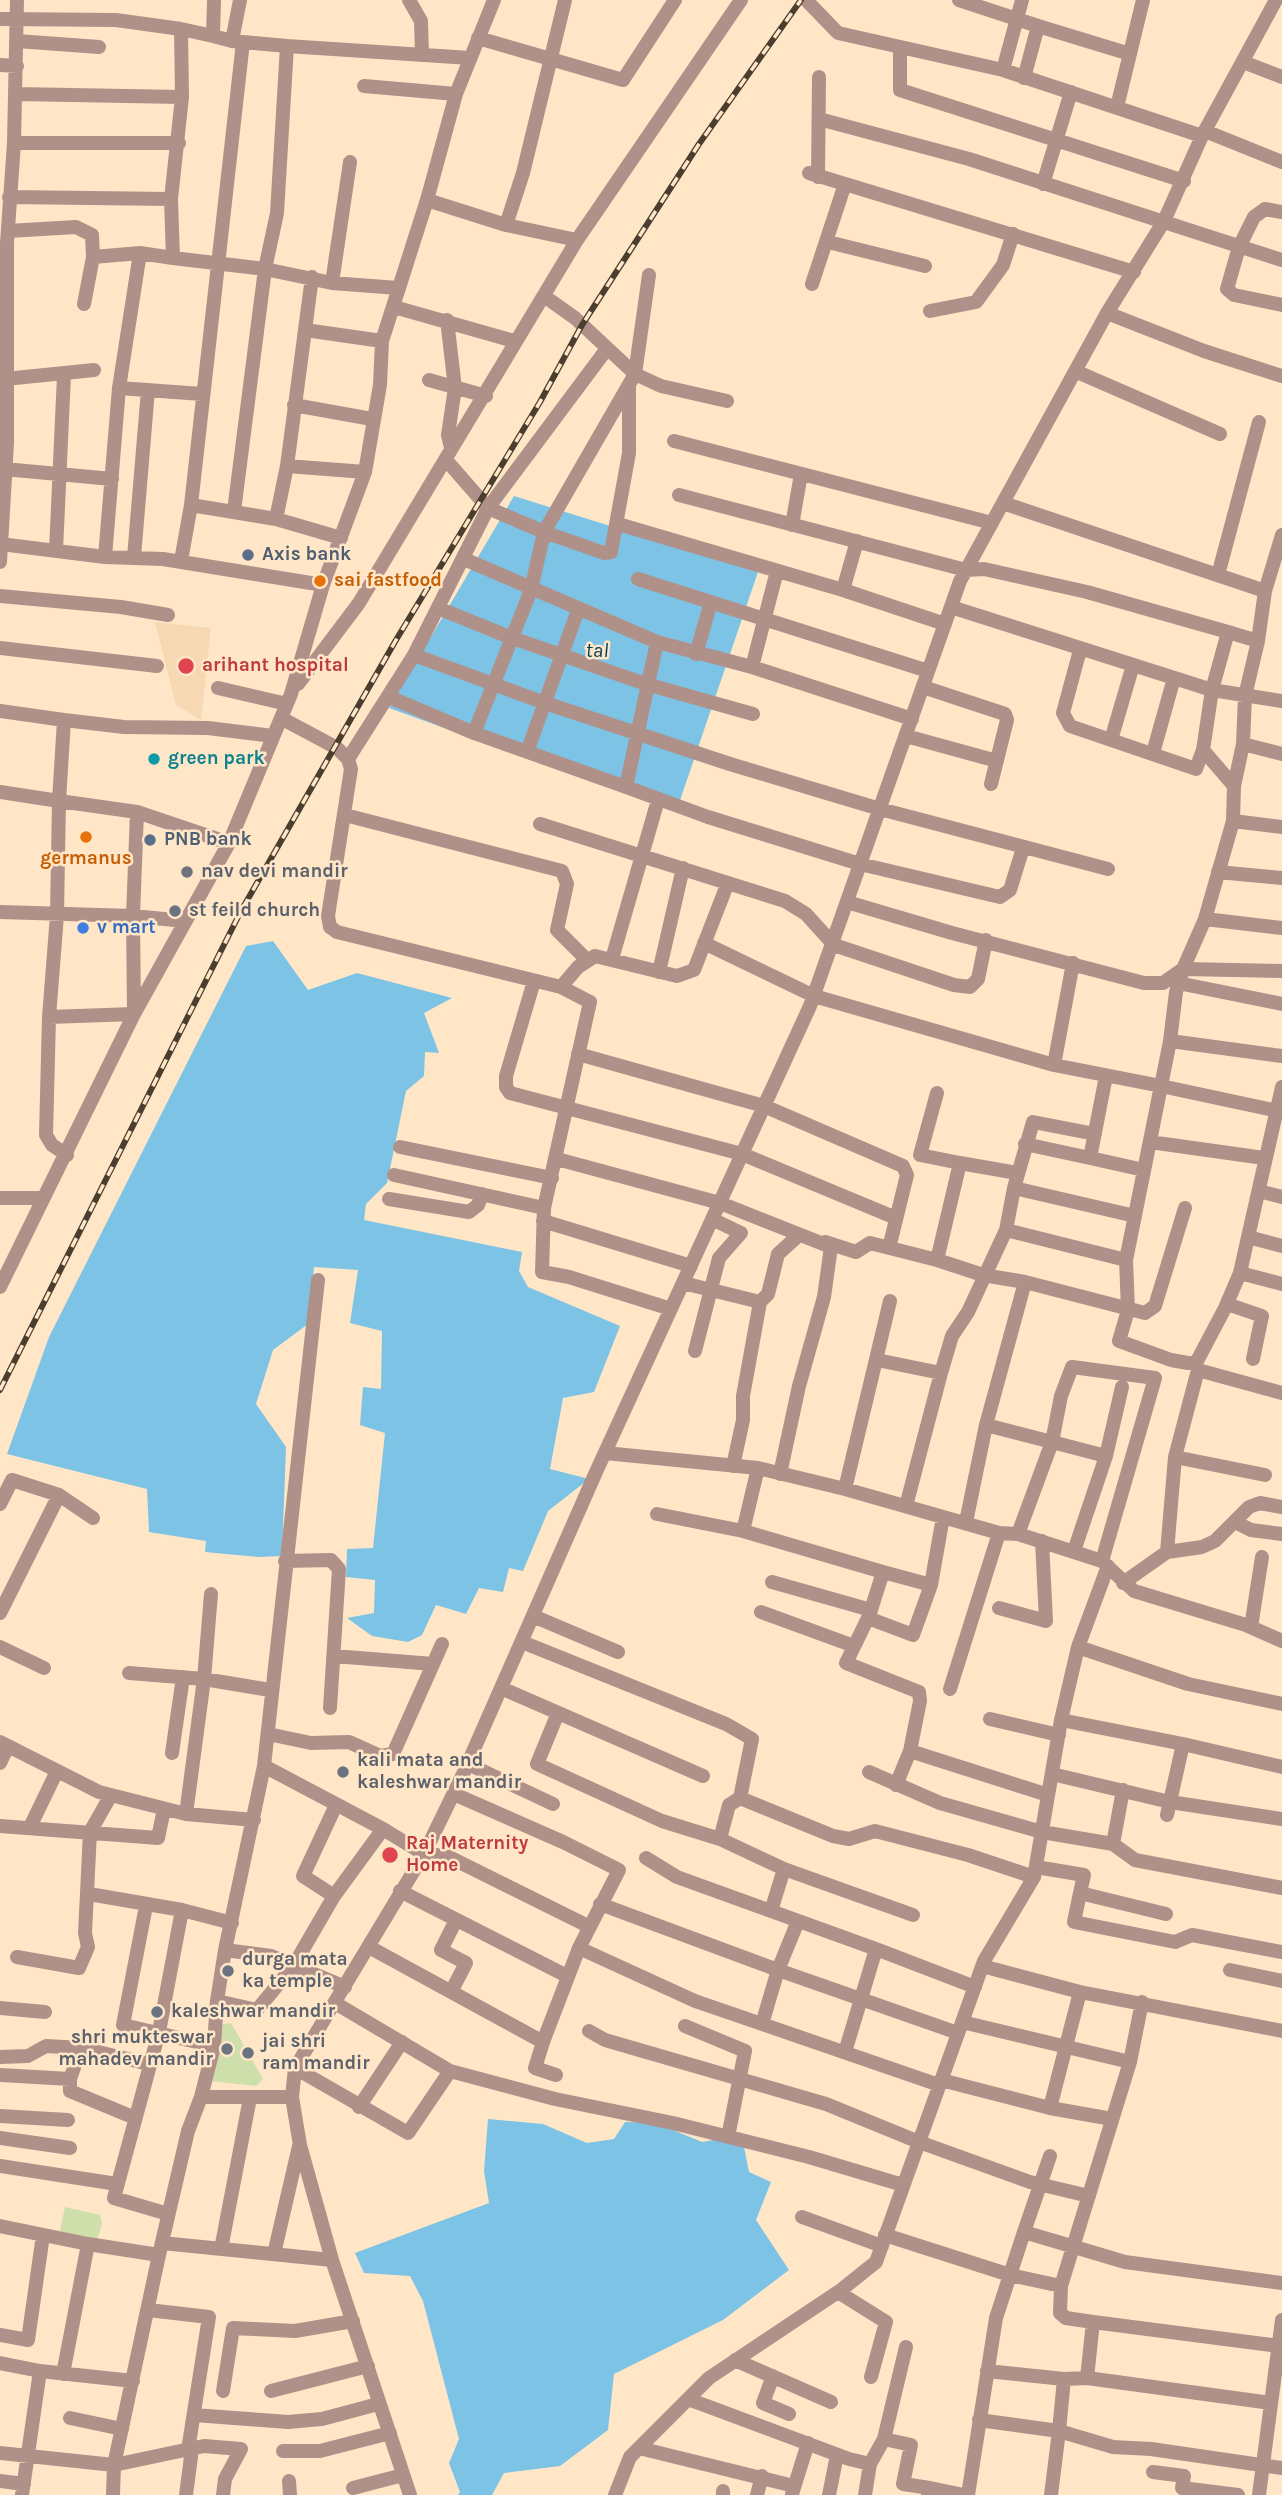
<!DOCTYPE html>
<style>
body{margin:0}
canvas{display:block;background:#ffe6c7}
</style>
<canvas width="1282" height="2495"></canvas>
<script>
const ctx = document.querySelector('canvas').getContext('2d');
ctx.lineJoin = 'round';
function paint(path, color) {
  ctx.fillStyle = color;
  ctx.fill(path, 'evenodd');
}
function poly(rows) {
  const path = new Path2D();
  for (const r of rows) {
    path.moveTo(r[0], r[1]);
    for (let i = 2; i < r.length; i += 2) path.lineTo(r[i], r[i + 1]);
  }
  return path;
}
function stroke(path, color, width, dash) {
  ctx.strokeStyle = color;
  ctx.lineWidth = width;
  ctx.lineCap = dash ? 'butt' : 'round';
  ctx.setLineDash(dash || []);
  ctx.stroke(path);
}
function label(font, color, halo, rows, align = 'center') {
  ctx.font = font + ' Karla,sans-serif';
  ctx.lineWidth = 5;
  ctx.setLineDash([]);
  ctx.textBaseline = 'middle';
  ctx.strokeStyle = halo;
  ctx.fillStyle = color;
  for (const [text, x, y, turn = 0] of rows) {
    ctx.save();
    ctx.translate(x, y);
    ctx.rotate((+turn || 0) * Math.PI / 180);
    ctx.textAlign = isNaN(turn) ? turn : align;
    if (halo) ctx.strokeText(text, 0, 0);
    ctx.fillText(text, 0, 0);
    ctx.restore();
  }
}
const built = poly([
 [155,622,211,628,201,720,176,705]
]);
const green = poly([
 [231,2023,263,2079,256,2086,202,2080,223,2024],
 [65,2207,100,2215,102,2224,97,2240,67,2237,60,2230]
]);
const water = poly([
 [514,496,758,572,676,812,389,708],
 [273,941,308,990,357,973,452,998,424,1013,439,1053,425,1052,424,1076,406,1091,387,1183,366,1204,364,1220,522,1252,519,1271,528,1287,620,1326,594,1392,563,1398,550,1469,589,1479,548,1511,523,1571,509,1568,503,1592,479,1588,466,1614,436,1605,422,1635,408,1642,372,1636,347,1618,374,1613,375,1580,346,1577,347,1549,373,1548,385,1433,360,1425,363,1387,381,1389,382,1331,350,1323,358,1270,314,1267,308,1324,273,1350,256,1404,286,1447,282,1556,258,1557,205,1552,206,1541,149,1532,147,1489,7,1454,49,1337,246,946],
 [488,2119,543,2124,587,2143,614,2139,625,2122,656,2123,702,2142,724,2138,744,2147,749,2172,771,2182,756,2220,789,2270,723,2320,614,2374,608,2430,560,2466,504,2473,492,2495,458,2495,460,2492,449,2463,459,2439,423,2301,410,2276,364,2273,355,2253,489,2203,484,2171]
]);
const minor = poly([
 [214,0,213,36,181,29,182,97,171,199,173,258,265,269,332,283,398,288],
 [409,0,421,21,422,55],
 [806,0,838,33,1003,70,1202,136],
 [959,0,1038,26,1024,78],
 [0,19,116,20,181,29],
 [1038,26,1130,54],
 [213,36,232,41,287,46,470,58],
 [478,38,623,80,675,0],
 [17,41,99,47],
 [232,41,240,0],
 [900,47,900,90,1184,181],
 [1243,62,1282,77],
 [0,65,17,66],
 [1003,70,1022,0],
 [364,86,456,94],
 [16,94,182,97],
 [1117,107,1143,0],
 [819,119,969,159,1282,260],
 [1205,131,1282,162],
 [14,143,179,143],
 [809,173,1134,272],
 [818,177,819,77],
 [1043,184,1071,92],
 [9,197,171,199],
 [427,200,506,225,577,240],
 [1282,212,1265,209,1254,217,1239,247,1227,289,1234,295,1282,305],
 [506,225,523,173,565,0],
 [8,231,76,227,92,235,93,257,84,304],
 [828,242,925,266],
 [140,253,119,388,202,394],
 [93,257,140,253,173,258],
 [649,275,635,374,544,532,531,590,474,733,626,787,657,642],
 [312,277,287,466,276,519,341,538],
 [332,283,350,162],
 [812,284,845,184],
 [544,296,575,318,635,374,661,386,727,401],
 [394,307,514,341],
 [930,311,976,302,1003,265,1013,234],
 [1107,313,1204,351,1282,376],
 [447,320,455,388,448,435,451,448],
 [305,330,382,341],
 [1075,371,1220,434],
 [5,379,94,370],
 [429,380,486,396],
 [294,405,372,419],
 [674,441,992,523],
 [447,461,488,508,544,532,604,553,611,552,629,453,629,386],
 [287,466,365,472],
 [4,469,112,479],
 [679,495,966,570,984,569,1087,592,1228,632,1212,690,1282,701],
 [1003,503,1265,591],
 [191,505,276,519],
 [234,511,265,269,277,213,287,46],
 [618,524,843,590,945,624],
 [792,525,801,474],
 [0,544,105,557,163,559,323,585],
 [56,551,64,375],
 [105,557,119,388],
 [134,557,148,390],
 [464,559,657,642,752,667,912,719],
 [181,561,191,505,243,42],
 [0,562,7,443,7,243,14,143,17,0],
 [1218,575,1259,422],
 [638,579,928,671],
 [843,590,857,541],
 [0,596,121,607,168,615],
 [438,608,512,638,646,684,753,714],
 [1228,632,1258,641],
 [0,648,157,666],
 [1080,650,1063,713,1070,726,1196,769,1203,750],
 [696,654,711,602],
 [414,655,545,703,730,764,880,809,1108,869],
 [752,667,777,571],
 [298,684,359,603,577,240,741,0],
 [923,687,1005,714,1007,720,991,784],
 [218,688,287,704],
 [389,697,474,733],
 [0,711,64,720,59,801,137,812,229,843],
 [281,718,337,748,348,759,351,769,328,916,330,927,337,932,561,987,590,1002,544,1208,542,1272,569,1277,671,1309],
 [64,720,124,727,208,728,273,736],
 [906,736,997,761],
 [1111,740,1133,665],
 [1243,744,1282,754],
 [527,752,578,610],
 [1153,753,1174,678],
 [348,759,414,655,488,508,606,350],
 [1234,786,1243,744,1245,696,1258,641,1265,591,1282,535],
 [626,787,708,817,860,864,1000,897,1010,890,1023,848],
 [0,792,59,801,57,915,49,1017,46,1135,52,1145,67,1155],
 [345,815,562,871,567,884,557,930,587,960],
 [1233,821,1282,827],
 [540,824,785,901,806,914,834,945,954,985,970,987,978,979,986,940],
 [1218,872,1282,878],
 [847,902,952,933,1144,983,1163,983,1183,969,1205,919,1233,821,1234,786,1203,750,1212,690,951,607],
 [0,912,133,916,185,921],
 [1205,919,1282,928],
 [704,943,814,996,1054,1065],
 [612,959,658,800],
 [1073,963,1054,1065,1161,1086,1126,1260],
 [1282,971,1183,969,1176,992,1170,1041,1282,1056],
 [659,972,683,868],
 [534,981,506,1076,506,1087,510,1093,742,1154,896,1218],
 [1178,983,1282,1004],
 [561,987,578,967,595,956,677,976,694,970,727,885],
 [49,1017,134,1014,133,916,137,812],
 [1170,1041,1161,1086,1278,1111],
 [578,1054,764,1106,903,1166,907,1175,889,1248],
 [1106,1076,1090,1158,1144,1170],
 [1282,1087,1248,1237,1282,1246],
 [937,1093,920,1155,960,1163,937,1260,983,1275,1025,1282,986,1425,966,1522],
 [1150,1142,1264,1158],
 [1025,1144,1090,1158],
 [400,1147,552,1178],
 [557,1159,720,1203,831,1247,824,1297,799,1386,780,1474],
 [960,1163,1017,1173],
 [394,1175,544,1208],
 [1014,1188,1135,1216],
 [1259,1191,1282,1197],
 [0,1198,43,1198],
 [389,1199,469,1212,478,1205,482,1194],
 [543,1221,691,1266],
 [1006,1230,1126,1260,1128,1310,1119,1341,1171,1360,1188,1363,1196,1363,1225,1308,1240,1273,1248,1237],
 [825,1242,856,1252,870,1243,937,1260],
 [1240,1273,1282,1284],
 [1025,1282,1145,1313,1155,1306,1185,1208],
 [683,1283,760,1302,768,1294,778,1254,799,1235],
 [0,1287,134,1014,229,843,291,694,323,585,365,472,380,385,382,341,427,200,456,94,494,0],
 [1227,1304,1262,1316,1253,1359],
 [695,1351,719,1258,741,1233,712,1219],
 [877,1360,941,1373,906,1506],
 [1198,1370,1282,1393],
 [941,1373,952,1336,968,1312,1006,1230,1014,1188,1033,1122,1095,1134],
 [986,1425,1052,1442,1018,1534],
 [605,1453,758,1468,845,1489,999,1533,1018,1534,1102,1561,1134,1591,1246,1625,1282,1641],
 [1175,1457,1265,1475],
 [733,1466,743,1420,743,1396,760,1302],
 [845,1489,890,1301],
 [0,1504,12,1480,59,1495,93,1518],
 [657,1514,743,1531,883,1572,871,1610],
 [1235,1522,1251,1530,1282,1534],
 [743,1531,758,1468],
 [1074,1551,1106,1456,1122,1387],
 [1167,1552,1202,1547,1215,1541,1249,1507,1260,1503,1282,1507],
 [285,1561,331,1560,339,1569,330,1708],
 [1102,1561,1155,1378,1072,1367,1061,1396,1052,1442,1106,1456],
 [883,1572,931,1585],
 [772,1582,871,1610,869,1617],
 [1123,1583,1167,1552,1175,1457,1198,1370,1196,1363],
 [999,1608,1046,1621,1042,1541],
 [761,1612,854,1646],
 [0,1613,59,1495],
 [533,1616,618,1652],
 [1251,1627,1262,1557],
 [522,1642,726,1724,752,1739,740,1798,729,1805,720,1839],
 [0,1647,44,1668],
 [1078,1647,1188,1684,1282,1704],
 [334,1656,433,1664],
 [129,1673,204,1679,270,1690],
 [501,1688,703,1776],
 [950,1689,999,1533],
 [558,1713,537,1764,662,1821,720,1839,784,1869],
 [990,1719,1059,1735],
 [1061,1720,1183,1744,1167,1815],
 [268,1734,311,1743,349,1742,380,1756,393,1754,442,1644],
 [0,1742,99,1792,186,1814,254,1820],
 [1183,1744,1282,1767],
 [910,1751,1048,1795],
 [172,1753,183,1677],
 [0,1763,8,1746],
 [468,1764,553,1804],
 [264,1766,383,1829,424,1854,447,1856,588,1926],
 [869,1772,940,1803,1042,1832,1113,1844,1123,1790],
 [1052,1774,1170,1802,1282,1819],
 [896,1785,910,1751,920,1701,919,1692,846,1663,868,1618,913,1635,931,1585,943,1517],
 [454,1794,563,1842,619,1870,579,1948],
 [740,1798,833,1836,849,1839,875,1831,968,1855,1034,1877],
 [186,1814,204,1679,211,1594],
 [0,1826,158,1838,164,1809],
 [30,1827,57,1771],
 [1113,1844,1135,1860,1282,1888],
 [646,1858,677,1877,876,1949,845,2052],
 [1036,1867,1084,1875,1080,1893,1166,1914],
 [400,1891,567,1976],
 [1080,1893,1074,1922,1175,1942,1192,1935,1282,1952],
 [89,1894,182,1910,232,1923],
 [334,1896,303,1876,336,1805],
 [600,1904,778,1970,762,2024,939,2085],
 [146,1906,123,2025,214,2046,217,2001,225,1950,264,1766,318,1280],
 [771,1911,784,1869,913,1915],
 [798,1921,778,1970,958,2033],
 [369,1947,543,2042,535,2068,556,2075],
 [876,1949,975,1987],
 [225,1950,271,1956,345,1987],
 [17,1957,79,1968,88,1947,85,1933,90,1832,111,1795],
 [982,1966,1080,1992,1282,2031],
 [1230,1970,1282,1981],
 [451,1992,466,1963,441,1950,456,1920],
 [217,2001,257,2010,294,1965,334,1896,383,1829],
 [335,2003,450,2071,555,2099,673,2123,809,2157,903,2185],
 [0,2008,45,2012],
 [962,2022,1130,2062],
 [685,2026,745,2051,728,2137],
 [589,2031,605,2040,826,2104,919,2142,1030,2182,1089,2196],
 [543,2042,579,1948,695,2001,762,2024],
 [81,2048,149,2064],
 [0,2057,28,2056,46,2046,81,2048,70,2079,70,2091,135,2118],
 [295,2068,408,2133,450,2071],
 [0,2075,70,2079],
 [941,2080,1050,2108,1080,1992],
 [201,2097,214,2046],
 [359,2107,402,2042],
 [1050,2108,1112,2119],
 [0,2116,68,2120],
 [0,2138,70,2148],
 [0,2166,117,2184],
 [168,2214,114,2198,159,2032,182,1910],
 [802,2217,882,2246],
 [0,2226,88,2244,63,2374],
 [1024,2232,1050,2156],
 [885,2235,1010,2275,1061,2286],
 [162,2243,332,2260],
 [88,2244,159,2255],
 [221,2249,250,2098],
 [274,2254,299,2146],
 [838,2292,886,2322,871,2377],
 [148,2310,209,2317,188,2450],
 [1093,2322,1066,2318,1060,2313,1061,2286,1130,2062,1142,2002],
 [0,2335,28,2340,43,2235],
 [735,2360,831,2402],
 [0,2363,40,2371,22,2495],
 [40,2371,133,2381],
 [987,2371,1064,2379,1087,2378],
 [773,2376,763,2403,789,2414],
 [1064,2379,1059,2431,1113,2447,1151,2449,1282,2468],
 [223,2391,233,2328,295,2331,353,2321],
 [271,2391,368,2366],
 [688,2399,849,2459,870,2464],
 [1271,2403,1087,2378,1093,2322,1279,2346],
 [194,2415,288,2422,322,2419,378,2404],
 [70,2418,122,2429],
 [979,2420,1059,2431,1051,2495],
 [884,2439,906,2347],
 [639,2448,794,2486],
 [283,2451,320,2451,390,2433],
 [0,2453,114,2465,204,2446,241,2449,225,2479,223,2495],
 [1153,2472,1184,2476,1182,2488,1238,2495],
 [0,2481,24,2484],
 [289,2481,290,2495],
 [353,2488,403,2475],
 [930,2488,964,2495],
 [792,2494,808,2443],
 [113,2495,114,2465,159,2255,188,2131,201,2097,292,2097],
 [186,2495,192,2449],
 [410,2495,332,2260,300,2145,292,2097,295,2068,424,1854,464,1772,596,1472,810,1006,960,581,1107,313,1164,221,1202,136,1276,0],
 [615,2495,630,2457,709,2378,841,2290,876,2262,984,1961,1034,1877,1061,1720,1078,1647,1108,1566],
 [723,2495,723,2491],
 [757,2495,762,2476],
 [829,2495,837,2455],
 [865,2495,870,2464,884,2439,911,2445,903,2484,930,2488,928,2495],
 [968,2495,996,2318,1024,2232,1125,2262,1282,2283],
 [1259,2495,1282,2320]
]);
const rail = poly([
 [0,1390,241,911,396,640,540,402,582,325,699,144,801,0]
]);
const markers = [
 [248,555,7,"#5c6f8a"],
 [320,581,7,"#e8710a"],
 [186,666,9,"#e0444e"],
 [154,759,7,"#0f9aa8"],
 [86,837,7,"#e8710a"],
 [150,840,7,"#5c6f8a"],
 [187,872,7,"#6b7280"],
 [175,911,7,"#6b7280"],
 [83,928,7,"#3f7fe0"],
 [343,1772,7,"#6b7280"],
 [390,1855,9,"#e0444e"],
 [228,1971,7,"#6b7280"],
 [157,2012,7,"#6b7280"],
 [227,2049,7,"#6b7280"],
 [248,2053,7,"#6b7280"]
];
const serviceNames = [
 ["Axis bank",262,555],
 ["PNB bank",164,840]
];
const foodNames = [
 ["sai fastfood",334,581],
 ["germanus",86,859,"center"]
];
const healthNames = [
 ["arihant hospital",202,666],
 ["Raj Maternity",406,1844],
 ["Home",406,1866]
];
const cultureNames = [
 ["green park",168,759]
];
const worshipNames = [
 ["nav devi mandir",201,872],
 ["st feild church",189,911],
 ["kali mata and",357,1761],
 ["kaleshwar mandir",357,1783],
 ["durga mata",242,1960],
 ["ka temple",242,1982],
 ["kaleshwar mandir",171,2012],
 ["shri mukteswar",213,2038,"right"],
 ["mahadev mandir",213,2060,"right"],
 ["jai shri",262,2042],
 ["ram mandir",262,2064]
];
const shopNames = [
 ["v mart",97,928]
];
const waterNames = [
 ["tal",597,651]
];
paint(built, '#f6d8b3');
paint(green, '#cfdfac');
paint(water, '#7dc3e6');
stroke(minor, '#b09189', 14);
stroke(rail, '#4a3e2f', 6);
stroke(rail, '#ffe6c7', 3.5, [10]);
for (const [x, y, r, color] of markers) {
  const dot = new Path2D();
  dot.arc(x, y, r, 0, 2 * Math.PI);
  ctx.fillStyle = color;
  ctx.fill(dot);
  stroke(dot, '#ffe6c7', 2.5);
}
label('bold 19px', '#4e5e75', '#ffe6c7', serviceNames, 'left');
label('bold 19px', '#c56008', '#ffe6c7', foodNames, 'left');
label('bold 19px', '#be3a42', '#ffe6c7', healthNames, 'left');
label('bold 19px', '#0d838f', '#ffe6c7', cultureNames, 'left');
label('bold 19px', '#5b616d', '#ffe6c7', worshipNames, 'left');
label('bold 19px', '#366cbe', '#ffe6c7', shopNames, 'left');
label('italic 21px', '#003f56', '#ffe6c7', waterNames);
</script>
